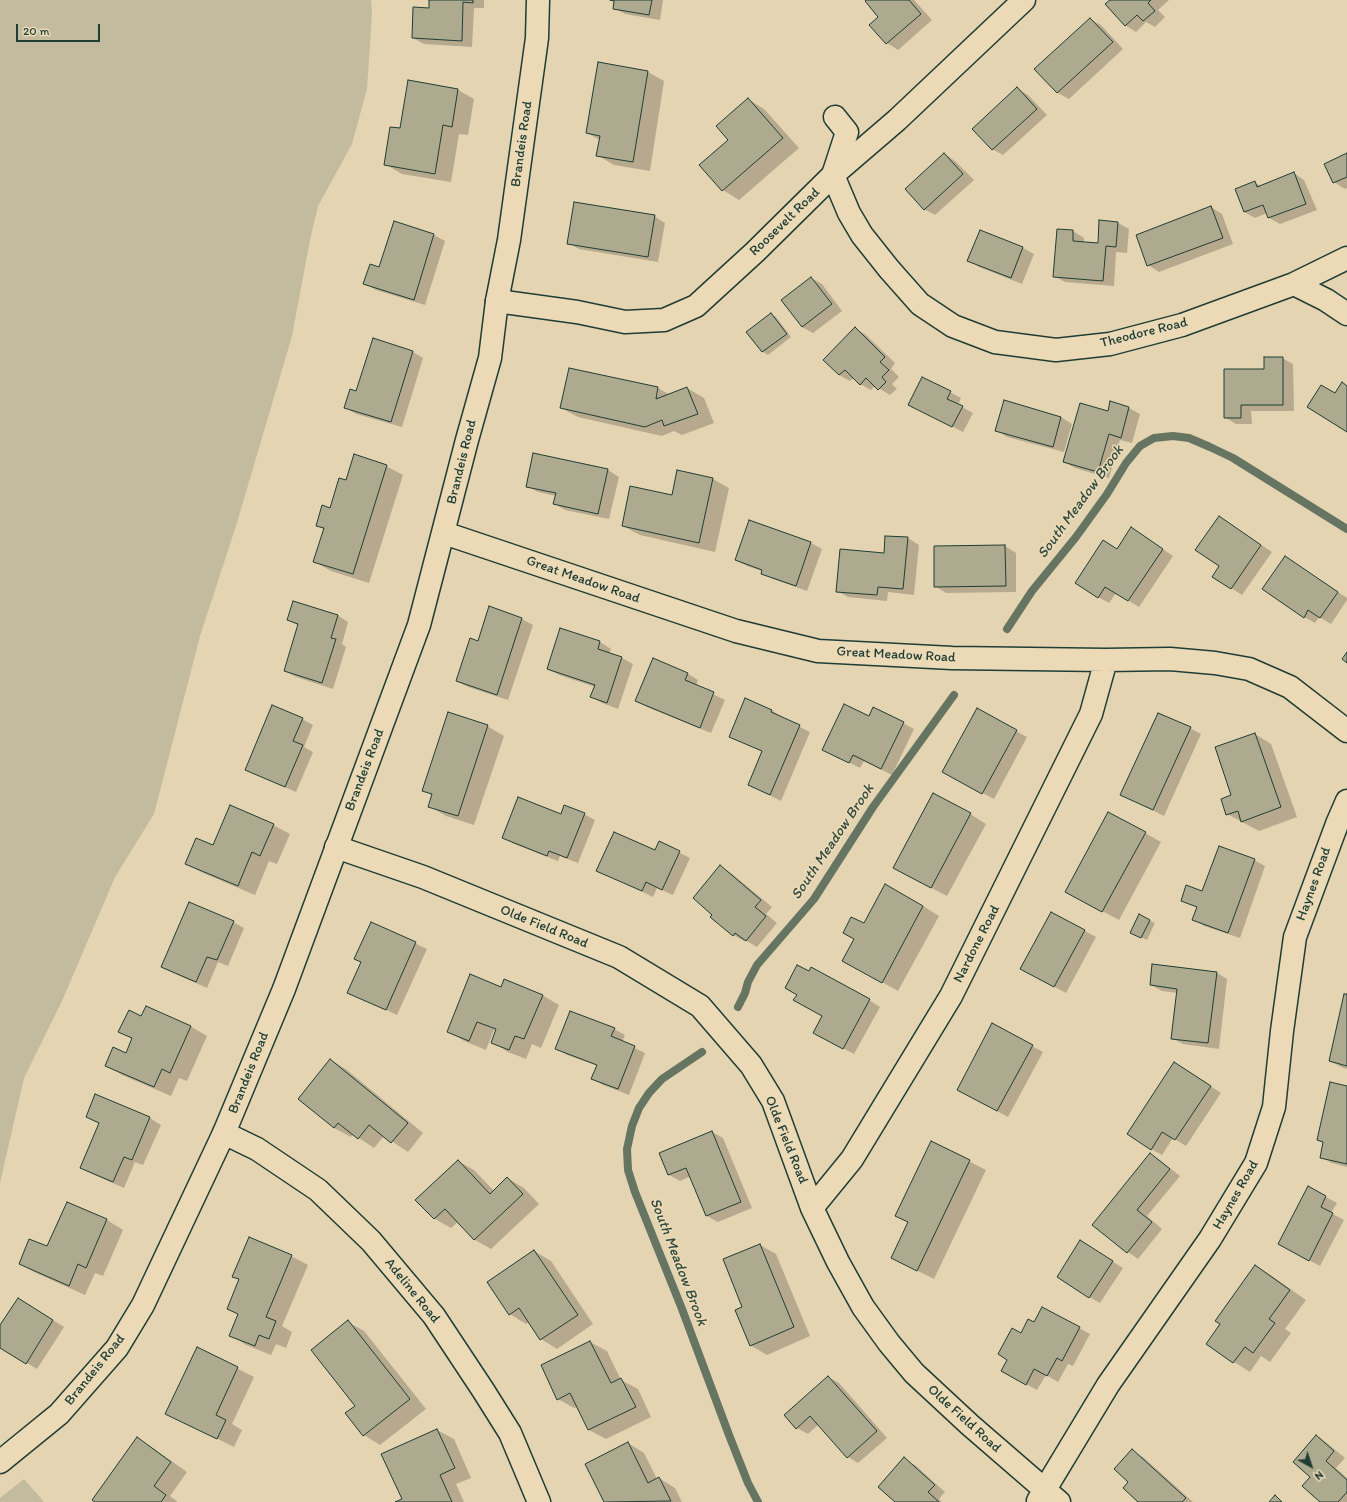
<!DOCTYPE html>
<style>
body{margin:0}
#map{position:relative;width:1347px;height:1502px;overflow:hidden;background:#e4d4b2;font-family:Itim,sans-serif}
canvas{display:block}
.north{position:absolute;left:1291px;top:1446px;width:40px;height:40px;-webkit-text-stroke:3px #ecdab7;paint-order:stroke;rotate:140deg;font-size:11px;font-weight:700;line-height:16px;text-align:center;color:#1f3d34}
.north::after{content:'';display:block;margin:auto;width:14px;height:18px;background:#1f3d34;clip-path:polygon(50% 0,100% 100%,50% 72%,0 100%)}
.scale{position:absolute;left:16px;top:24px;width:84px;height:18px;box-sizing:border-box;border:2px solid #1f3d34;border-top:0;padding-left:5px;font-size:12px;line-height:14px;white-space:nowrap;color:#1f3d34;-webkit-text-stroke:3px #ecdab7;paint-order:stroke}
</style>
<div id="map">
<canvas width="1347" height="1502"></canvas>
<div class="north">N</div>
<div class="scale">20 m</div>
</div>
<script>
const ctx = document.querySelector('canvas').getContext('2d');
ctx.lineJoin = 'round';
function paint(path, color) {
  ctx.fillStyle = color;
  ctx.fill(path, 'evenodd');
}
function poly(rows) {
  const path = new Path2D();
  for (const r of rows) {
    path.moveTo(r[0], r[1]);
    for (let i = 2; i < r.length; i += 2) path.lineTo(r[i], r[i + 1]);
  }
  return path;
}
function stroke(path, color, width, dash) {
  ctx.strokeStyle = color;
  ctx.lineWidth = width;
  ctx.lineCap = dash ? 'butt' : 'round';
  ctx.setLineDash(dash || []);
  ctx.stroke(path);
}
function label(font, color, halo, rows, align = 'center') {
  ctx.font = font + ' Itim,sans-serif';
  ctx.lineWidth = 3;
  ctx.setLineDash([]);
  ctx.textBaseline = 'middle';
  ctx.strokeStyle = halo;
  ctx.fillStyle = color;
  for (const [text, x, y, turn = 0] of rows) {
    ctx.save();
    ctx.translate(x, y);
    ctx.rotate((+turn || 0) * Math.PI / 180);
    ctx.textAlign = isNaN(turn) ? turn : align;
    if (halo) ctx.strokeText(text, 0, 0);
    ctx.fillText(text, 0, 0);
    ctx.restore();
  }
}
const green = poly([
 [0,0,371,0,372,14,367,89,352,144,318,206,310,240,292,336,236,526,200,636,154,814,115,877,62,1001,24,1078,0,1183],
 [24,1479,44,1502,0,1502,0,1498]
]);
const shadow = poly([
 [430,0,484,0,484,8,474,8,472,47,424,44,413,38,429,9],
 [611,0,663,0,660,20,625,14,614,8,615,2],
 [868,0,914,0,932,20,898,50,887,43,871,25,880,17],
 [1111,0,1169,0,1158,10,1165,17,1155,27,1146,22,1136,32,1125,25],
 [1090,19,1101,25,1123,49,1069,99,1058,93,1036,69],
 [648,72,664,81,650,171,614,165,597,155,600,140,587,133],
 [409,82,458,90,474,99,468,135,459,134,451,182,402,174,385,164,401,130],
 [1017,88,1028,95,1047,115,1003,155,992,149],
 [748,99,764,109,799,148,739,200,723,190,701,165,729,140],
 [945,154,955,161,974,180,935,215,924,209],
 [1347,154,1347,188,1345,189,1334,182],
 [1294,173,1304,180,1317,210,1280,224,1269,218,1267,213,1255,218,1244,212,1254,182,1261,186],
 [1211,207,1222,214,1233,244,1159,272,1148,265],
 [654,216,665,223,658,262,579,249,568,243],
 [1100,221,1118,223,1129,229,1127,253,1116,252,1114,286,1065,282,1054,276,1058,230,1073,231,1084,238,1084,243,1099,244],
 [980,231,1023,248,1034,254,1022,284,979,267,969,260],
 [434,235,445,241,425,305,376,290,365,284,380,268],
 [811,278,822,284,842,311,813,333,802,327],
 [771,314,776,317,791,337,768,355,763,352,748,332],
 [855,328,866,335,895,363,891,369,899,377,892,384,897,389,890,395,875,386,871,390,860,384,854,378,850,381,839,375],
 [413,352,423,358,402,427,356,414,346,408,357,393],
 [1282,358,1293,364,1294,411,1251,411,1252,424,1236,424,1225,417,1265,370],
 [570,369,658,388,670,395,687,388,704,398,714,423,682,435,674,431,662,436,578,417,561,408],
 [923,378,961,398,958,405,973,413,963,432,920,410],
 [1004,401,1061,417,1072,424,1064,452,1007,437,996,430],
 [1129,408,1140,414,1132,443,1120,440,1109,478,1075,468,1064,462],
 [534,454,608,470,619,477,609,519,565,510,555,504,556,496,538,492,527,486],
 [386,466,403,475,369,583,331,571,315,562,324,530,317,525,331,509,347,482],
 [713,479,729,488,715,552,640,535,623,526,673,497],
 [1219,517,1272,552,1242,595,1214,577,1220,566],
 [749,521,811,543,822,549,807,591,773,579,762,573,762,571,747,566,736,560],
 [1142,535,1173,556,1139,607,1116,593,1109,603,1098,597,1117,550],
 [908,538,919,545,914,595,888,592,887,601,848,597,837,591,885,554],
 [1005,546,1016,553,1016,592,946,593,935,586,935,547],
 [1296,564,1347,598,1347,600,1331,624,1319,617,1315,623,1304,617],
 [489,607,522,619,533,625,508,700,468,687,457,681,478,642],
 [337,615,348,622,342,644,346,647,333,689,296,677,285,671,299,626,288,620],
 [561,629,600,642,611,649,609,654,622,658,633,664,618,709,602,703,592,697,595,687,559,675,548,669],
 [688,674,698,680,696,686,725,700,711,733,647,707,637,701],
 [874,708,914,729,892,775,864,761,860,768,834,755,869,718],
 [771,710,782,717,782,718,810,732,781,801,749,785,763,752,730,736],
 [302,719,313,725,304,747,313,752,296,792,257,775,246,769],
 [487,726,504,736,474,825,446,816,429,806,433,796,423,790],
 [1190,728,1201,734,1164,816,1122,795],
 [1016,731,1027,737,994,799,954,778],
 [1255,734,1271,744,1297,817,1259,831,1227,814],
 [584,814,595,820,578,863,560,856,558,861,514,844,503,837,561,815],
 [970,814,986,824,947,896,910,877],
 [273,825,290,834,277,864,269,861,255,895,203,873,186,864],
 [1145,833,1161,842,1119,920,1083,901],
 [660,843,690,858,673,895,657,888,653,897,597,870,655,852],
 [1254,860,1265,866,1240,938,1204,926,1193,919,1198,908,1182,900,1203,892],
 [720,867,731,873,772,907,766,914,777,923,757,947,745,940,744,941,733,935,714,915],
 [923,906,939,916,898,991,860,970,864,925],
 [1051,913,1096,937,1066,993,1032,975],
 [1139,916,1155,923,1147,940,1136,935],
 [233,922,244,928,228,966,218,962,207,988,173,973,162,967],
 [372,923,427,949,397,1015,348,992,362,962],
 [1217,973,1227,979,1219,1049,1183,1044,1172,1038,1178,993,1162,991,1151,985],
 [502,988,542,995,559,1005,541,1048,532,1044,526,1059,508,1052,492,1042,496,1031,494,1030,486,1050,464,1041,448,1031],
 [1347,995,1347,1069,1341,1067,1330,1061],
 [869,1000,880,1007,854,1054,825,1039,823,1016],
 [142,1017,190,1026,207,1036,187,1081,179,1078,171,1096,122,1075,106,1065,126,1054,132,1039,120,1032],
 [614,1029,625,1035,622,1042,645,1053,629,1095,603,1085,593,1079,598,1066,567,1055,556,1048],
 [1032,1046,1043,1052,1008,1117,969,1096],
 [331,1060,347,1070,423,1133,408,1152,384,1136,374,1148,353,1134,351,1137,334,1128],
 [1186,1070,1221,1093,1186,1146,1173,1138,1162,1155,1151,1149],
 [1347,1087,1347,1167,1332,1163,1321,1157,1324,1143,1318,1139],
 [96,1095,150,1118,161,1125,143,1165,135,1162,124,1188,92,1174,81,1168,99,1124,87,1117],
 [712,1132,723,1138,752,1208,718,1222,707,1216,691,1176,680,1181,669,1175],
 [931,1142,986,1170,934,1279,892,1258,909,1223],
 [1150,1154,1161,1161,1180,1176,1147,1216,1162,1229,1138,1259,1128,1252,1094,1225],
 [458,1161,474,1170,494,1191,507,1178,524,1188,539,1204,491,1249,475,1240,458,1222,451,1228,435,1219,417,1200],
 [1309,1188,1337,1203,1331,1213,1344,1220,1320,1266,1290,1250],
 [67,1203,107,1220,123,1230,103,1276,95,1273,85,1295,36,1273,20,1264,47,1248],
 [760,1245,776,1254,810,1336,767,1355,750,1345,744,1308],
 [1091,1248,1123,1268,1100,1303,1089,1297],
 [534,1251,551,1261,593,1324,557,1349,541,1339,529,1322,526,1324,510,1314],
 [291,1256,308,1265,282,1326,292,1332,286,1348,276,1344,271,1355,246,1345,230,1335,238,1314,228,1309,240,1280,233,1276],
 [1256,1266,1272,1276,1306,1300,1285,1329,1291,1333,1270,1362,1261,1356,1250,1372,1234,1362,1207,1343,1221,1324],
 [29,1305,64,1327,37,1369,0,1347,0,1327],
 [348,1322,364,1331,426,1409,380,1445,364,1435,356,1406],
 [1035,1324,1079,1328,1090,1334,1073,1366,1068,1364,1058,1382,1046,1375,1037,1390,1013,1377],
 [590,1342,607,1351,621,1380,638,1389,651,1417,606,1439,589,1430,578,1407,574,1408,558,1399],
 [197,1348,254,1377,232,1424,242,1430,234,1447,166,1413],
 [828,1377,839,1383,887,1438,858,1463,848,1457,819,1424,808,1434,797,1428],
 [437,1430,454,1439,471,1478,456,1484,464,1502,397,1502,403,1499],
 [1317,1436,1327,1443,1345,1458,1336,1468,1347,1478,1347,1502,1321,1502,1312,1477],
 [137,1439,153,1448,187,1472,170,1496,178,1502,97,1502],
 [628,1443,644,1453,657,1479,659,1478,675,1488,682,1502,605,1502,586,1464],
 [1132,1451,1143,1457,1193,1502,1140,1502,1129,1481],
 [904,1459,915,1465,945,1492,939,1499,942,1502,897,1502]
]);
const stream = poly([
 [1007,629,1032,591,1076,537,1107,494,1126,463,1140,446,1154,438,1173,436,1189,438,1210,447,1233,458,1347,529],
 [738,1007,745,993,748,982,757,965,814,899,873,807,954,695],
 [702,1052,662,1079,649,1093,639,1108,632,1126,627,1149,628,1170,635,1192,682,1309,729,1435,748,1483,758,1502]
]);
const building = poly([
 [429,0,473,0,473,3,463,2,462,41,412,38,413,7,429,8,429,0],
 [610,0,652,0,649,15,613,9,614,1,610,0],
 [866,0,909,0,921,14,886,44,869,25,878,17,865,1,866,0],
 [1110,0,1151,0,1148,3,1155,11,1143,21,1137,15,1125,26,1105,4,1110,0],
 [1090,18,1113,42,1057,93,1034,69,1090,18],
 [598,62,648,71,633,162,596,156,600,136,586,133,598,62],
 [408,80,458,89,452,127,443,125,435,174,384,165,390,127,400,128,408,80],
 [1017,87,1037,109,992,150,972,129,1017,87],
 [748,98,783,138,722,191,699,165,728,140,716,126,748,98],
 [944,153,963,174,924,210,905,189,944,153],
 [1347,153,1347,177,1333,183,1324,164,1347,153],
 [1294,172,1306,204,1268,218,1263,205,1244,212,1235,189,1255,181,1257,187,1294,172],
 [574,202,655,215,648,257,567,244,574,202],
 [1211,206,1223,238,1147,266,1136,235,1211,206],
 [1099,220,1118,222,1116,247,1106,246,1103,281,1053,277,1057,229,1073,230,1073,241,1098,243,1099,220],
 [394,221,434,234,414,300,363,284,370,264,379,267,394,221],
 [980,230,1023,247,1011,278,967,261,980,230],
 [811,277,832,304,802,327,781,300,811,277],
 [771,313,787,334,762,352,746,332,771,313],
 [855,327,885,357,880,362,889,370,882,377,886,382,878,390,866,378,860,385,845,370,839,375,823,360,855,327],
 [373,338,413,351,391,422,344,408,350,389,356,391,373,338],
 [1264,357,1283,357,1283,405,1241,405,1241,418,1224,418,1224,369,1264,369,1264,357],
 [569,368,658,387,656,399,687,387,698,414,664,426,662,420,645,427,560,408,569,368],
 [922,377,951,391,947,399,963,406,952,427,908,405,922,377],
 [1342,382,1347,386,1347,432,1307,407,1321,385,1335,393,1342,382],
 [1004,400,1061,417,1053,447,995,431,1004,400],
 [1110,401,1129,407,1121,438,1109,434,1098,472,1063,462,1080,403,1108,411,1110,401],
 [533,453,608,469,598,514,553,504,556,493,526,487,533,453],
 [354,454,387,465,353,574,313,562,324,528,316,526,322,505,330,508,339,478,346,480,354,454],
 [677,470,713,478,699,543,622,526,630,486,672,495,677,470],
 [1219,516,1261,545,1231,589,1212,577,1219,566,1195,550,1219,516],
 [749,520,811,542,796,586,761,574,762,570,735,560,749,520],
 [1131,527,1163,549,1128,601,1105,587,1098,598,1075,583,1103,540,1117,549,1131,527],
 [885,536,908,537,903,589,878,587,877,595,836,592,840,549,884,553,885,536],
 [1005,545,1006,586,934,587,934,546,1005,545],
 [1285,556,1338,592,1320,618,1308,610,1304,618,1262,589,1285,556],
 [293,601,338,615,331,638,336,639,322,683,284,671,298,624,287,620,293,601],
 [489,606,522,618,497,695,456,681,470,638,478,641,489,606],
 [560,628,600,641,598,649,622,657,607,703,590,697,595,685,547,669,560,628],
 [1347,652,1347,663,1342,659,1347,652],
 [653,658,688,673,685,680,714,692,700,728,635,701,653,658],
 [745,698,772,710,771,712,800,725,770,795,748,785,762,751,729,737,745,698],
 [844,704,869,716,873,707,904,722,881,769,853,755,849,763,822,750,844,704],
 [272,705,303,718,293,741,303,745,285,787,245,770,272,705],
 [977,708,1017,730,982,794,942,772,977,708],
 [448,712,488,725,458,816,428,807,432,794,422,791,448,712],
 [1158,713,1191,727,1153,810,1120,795,1158,713],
 [1255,733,1281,807,1241,822,1238,811,1226,815,1221,799,1231,795,1215,747,1255,733],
 [933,793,971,813,931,888,893,868,933,793],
 [518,797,561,814,564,805,585,813,567,858,549,851,547,856,502,838,518,797],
 [230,805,274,824,260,856,252,852,238,886,185,864,196,838,213,845,230,805],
 [1108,812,1146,832,1102,912,1065,892,1108,812],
 [614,832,655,850,659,841,680,851,662,890,646,882,642,891,596,871,614,832],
 [1219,846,1255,859,1228,933,1192,920,1197,907,1181,901,1186,885,1202,891,1219,846],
 [720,865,761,900,755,907,766,916,746,941,735,933,733,936,710,917,712,915,693,898,720,865],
 [885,884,923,906,882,983,842,961,854,939,843,933,851,917,864,923,885,884],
 [189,902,234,921,217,960,207,957,196,982,161,967,189,902],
 [1051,912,1085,930,1054,987,1020,969,1051,912],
 [1139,914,1150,920,1141,938,1130,933,1139,914],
 [371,922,416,942,386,1010,347,993,361,962,354,959,371,922],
 [1152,964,1217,972,1208,1043,1171,1039,1177,989,1150,985,1152,964],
 [797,965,809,971,811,967,870,999,843,1049,813,1033,822,1016,793,1000,797,995,785,988,797,965],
 [470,974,501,987,504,979,543,995,524,1039,515,1036,509,1050,491,1043,496,1029,477,1022,469,1041,447,1032,470,974],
 [1344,994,1347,994,1347,1066,1329,1061,1344,994],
 [146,1006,191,1026,170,1073,162,1069,154,1087,105,1066,113,1047,126,1053,132,1038,118,1032,129,1010,141,1016,146,1006],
 [570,1011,615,1028,611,1036,635,1046,618,1089,591,1079,597,1065,555,1049,570,1011],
 [992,1023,1033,1045,997,1111,957,1090,992,1023],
 [330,1059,408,1123,391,1143,369,1125,358,1139,338,1123,334,1128,298,1099,330,1059],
 [1174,1062,1211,1086,1175,1140,1162,1132,1151,1150,1127,1134,1174,1062],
 [1330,1082,1347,1086,1347,1164,1320,1158,1323,1142,1317,1140,1330,1082],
 [95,1094,150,1117,132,1160,124,1157,113,1182,80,1168,99,1123,86,1117,95,1094],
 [712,1131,741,1202,706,1216,686,1168,668,1175,659,1153,712,1131],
 [931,1141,970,1160,917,1271,891,1258,908,1222,895,1216,931,1141],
 [1150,1153,1170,1169,1137,1210,1152,1222,1127,1253,1092,1225,1150,1153],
 [458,1160,490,1194,507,1177,523,1194,474,1240,445,1209,434,1219,415,1200,458,1160],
 [1308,1186,1326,1196,1321,1207,1333,1213,1309,1261,1278,1244,1308,1186],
 [67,1202,107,1219,86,1268,78,1264,69,1286,19,1264,29,1239,47,1246,67,1202],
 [249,1237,292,1255,266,1317,276,1321,269,1339,259,1335,255,1346,229,1336,238,1314,227,1309,239,1279,232,1277,249,1237],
 [1080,1240,1113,1261,1089,1298,1057,1277,1080,1240],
 [760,1244,794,1327,750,1346,735,1310,742,1307,723,1259,760,1244],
 [534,1250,578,1315,540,1340,519,1308,509,1315,487,1282,534,1250],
 [1255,1265,1290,1290,1269,1319,1275,1323,1253,1353,1245,1347,1233,1363,1206,1344,1220,1324,1215,1321,1255,1265],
 [18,1298,53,1320,26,1364,0,1348,0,1325,18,1298],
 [1042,1307,1080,1327,1062,1361,1057,1358,1047,1376,1034,1369,1026,1385,1001,1371,1007,1360,998,1354,1012,1328,1021,1333,1028,1319,1034,1322,1042,1307],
 [348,1320,410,1399,363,1436,345,1413,355,1406,311,1350,348,1320],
 [590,1341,611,1383,621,1378,636,1407,588,1430,570,1393,557,1400,541,1365,590,1341],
 [197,1347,238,1367,216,1415,226,1420,217,1439,165,1414,197,1347],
 [828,1376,877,1431,847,1458,810,1416,796,1429,784,1415,828,1376],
 [437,1429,455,1468,440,1475,452,1502,395,1502,402,1499,381,1454,437,1429],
 [1316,1435,1334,1451,1326,1461,1347,1480,1347,1492,1338,1502,1320,1502,1302,1486,1310,1477,1293,1462,1316,1435],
 [137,1437,171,1462,154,1486,166,1495,161,1502,95,1502,92,1500,137,1437],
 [628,1442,648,1483,659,1477,671,1501,604,1502,585,1464,628,1442],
 [1132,1449,1186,1498,1182,1502,1138,1502,1123,1488,1128,1482,1114,1469,1132,1449],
 [904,1457,935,1485,928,1492,939,1502,895,1502,878,1487,904,1457],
 [1275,1495,1282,1502,1269,1502,1275,1495]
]);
const street = poly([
 [835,117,847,132,833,175,849,213,862,235,889,269,920,304,953,326,995,342,1056,350,1110,344,1182,325,1294,284,1347,258],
 [1294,284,1326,300,1347,314],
 [497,301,509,240,537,38,538,0],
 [444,533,736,631,818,651,952,658,1106,660,1170,659,1215,663,1249,669,1290,687,1347,731],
 [336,847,423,877,619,957,700,1006,751,1065,773,1101,812,1208,838,1262,863,1307,889,1343,914,1373,970,1425,1059,1502],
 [224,1133,257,1149,318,1190,371,1241,434,1316,483,1390,510,1433,539,1502],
 [812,1208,852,1159,951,996,1091,714,1106,660],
 [1038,1501,1108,1385,1210,1239,1256,1163,1274,1107,1282,1031,1295,937,1337,824,1347,801]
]);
const secondary = poly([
 [0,1462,59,1414,117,1348,143,1305,224,1133,284,989,419,625,467,440,490,358,497,301,577,312,625,322,664,320,696,306,755,252,833,175,897,120,1024,0]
]);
const streetNames = [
 ["Brandeis Road",522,144,-82],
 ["Roosevelt Road",785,222,-44],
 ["Theodore Road",1144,333,-14],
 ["Brandeis Road",462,462,-76],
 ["Great Meadow Road",583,580,19],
 ["Great Meadow Road",896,655,3],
 ["Brandeis Road",365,770,-69],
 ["Haynes Road",1314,884,-70],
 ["Olde Field Road",544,927,22],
 ["Nardone Road",977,944,-63],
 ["Brandeis Road",249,1073,-68],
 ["Olde Field Road",786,1140,68],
 ["Haynes Road",1236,1195,-60],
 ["Adeline Road",412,1291,51],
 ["Brandeis Road",95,1370,-51],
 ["Olde Field Road",964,1419,42]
];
const waterNames = [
 ["South Meadow Brook",1081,502,-54],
 ["South Meadow Brook",833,842,-56],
 ["South Meadow Brook",678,1262,69]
];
paint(green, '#c3bb9d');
paint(shadow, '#0003');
stroke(stream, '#667462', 8);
paint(building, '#adaa8f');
stroke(building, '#1f3d34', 1);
stroke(street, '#1f3d34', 25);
stroke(secondary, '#1f3d34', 25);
stroke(street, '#ecdab7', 22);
stroke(secondary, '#ecdab7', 22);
label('14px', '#1f3d34', '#ecdab7', streetNames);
label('italic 15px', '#314b3f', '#ecdab7', waterNames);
</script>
